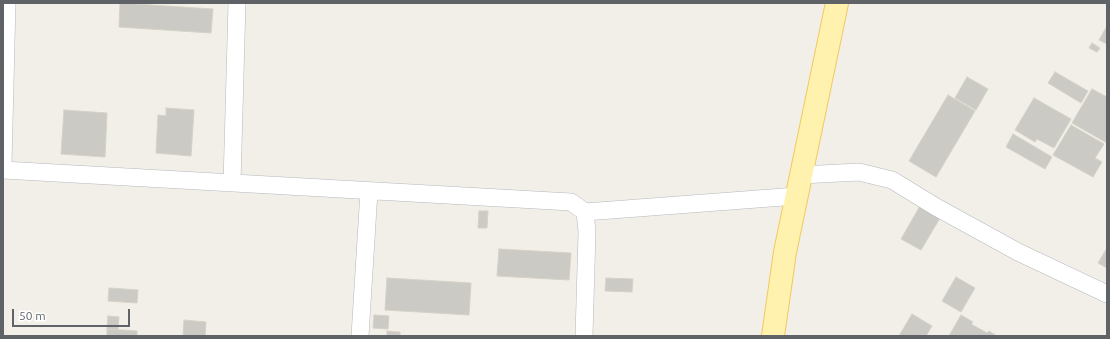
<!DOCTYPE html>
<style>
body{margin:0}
#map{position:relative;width:1110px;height:339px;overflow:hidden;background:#f1efe8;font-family:Ubuntu,sans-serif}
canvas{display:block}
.frame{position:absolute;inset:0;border:4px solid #5f6368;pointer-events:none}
.scale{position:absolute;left:12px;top:309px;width:118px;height:18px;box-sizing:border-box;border:2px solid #5f6368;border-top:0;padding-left:5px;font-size:12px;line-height:14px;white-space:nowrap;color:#5f6368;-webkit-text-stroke:3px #fff;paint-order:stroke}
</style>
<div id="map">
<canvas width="1110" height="339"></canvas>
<div class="frame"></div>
<div class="scale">50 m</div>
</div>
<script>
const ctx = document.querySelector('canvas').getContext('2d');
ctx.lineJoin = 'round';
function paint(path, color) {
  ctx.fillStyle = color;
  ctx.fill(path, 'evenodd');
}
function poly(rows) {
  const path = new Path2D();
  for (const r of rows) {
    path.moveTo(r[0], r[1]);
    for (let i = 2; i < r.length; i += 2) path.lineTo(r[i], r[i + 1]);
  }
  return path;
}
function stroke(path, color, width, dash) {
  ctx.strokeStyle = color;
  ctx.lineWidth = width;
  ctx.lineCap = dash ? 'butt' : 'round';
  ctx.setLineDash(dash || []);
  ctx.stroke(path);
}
const building = poly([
 [120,3,213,9,211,33,119,27,120,3],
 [1107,26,1107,44,1099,40,1107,26],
 [1092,43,1100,48,1097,52,1089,48,1092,43],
 [1055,72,1088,91,1081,103,1048,83,1055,72],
 [967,77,988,89,976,110,955,98,967,77],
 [1092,89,1107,97,1107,143,1072,123,1092,89],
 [948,95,975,111,936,177,909,161,948,95],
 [1034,98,1071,119,1054,148,1037,139,1035,142,1015,130,1034,98],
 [166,108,194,110,191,156,156,153,158,115,166,116,166,108],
 [64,110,107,113,105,157,61,154,64,110],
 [1071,125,1104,144,1095,158,1102,162,1093,177,1053,155,1071,125],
 [1013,134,1052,157,1045,169,1006,147,1013,134],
 [920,206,940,218,921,250,901,239,920,206],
 [479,211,488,211,487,228,478,228,479,211],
 [1107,248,1107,268,1098,263,1107,248],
 [499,249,571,253,569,280,497,276,499,249],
 [956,277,975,288,961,312,942,301,956,277],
 [387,278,471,283,469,315,385,310,387,278],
 [606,278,633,279,632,292,605,291,606,278],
 [109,288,138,290,137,303,108,301,109,288],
 [912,314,932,326,926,336,899,336,912,314],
 [374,315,389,316,388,329,373,328,374,315],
 [961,315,973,322,971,324,987,333,989,331,997,336,949,336,961,315],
 [108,316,119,317,118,330,107,329,108,316],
 [184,320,206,322,205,336,183,336,184,320],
 [107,329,137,331,137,336,107,336,107,329],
 [387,331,400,332,400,336,387,336,387,331]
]);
const minor = poly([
 [3,164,7,3],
 [3,170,571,202,585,212,797,196],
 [801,175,859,172,892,180,936,207,1018,252,1107,294],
 [232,183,237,3],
 [360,336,369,191],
 [584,336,587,232,585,212]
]);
const major = poly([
 [773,336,785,252,837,3]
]);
paint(building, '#cccac5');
stroke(building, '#d6d1c6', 1);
stroke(minor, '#b5b8bc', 18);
stroke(major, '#f2c960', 24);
stroke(minor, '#fff', 17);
stroke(major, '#fff2af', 22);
</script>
